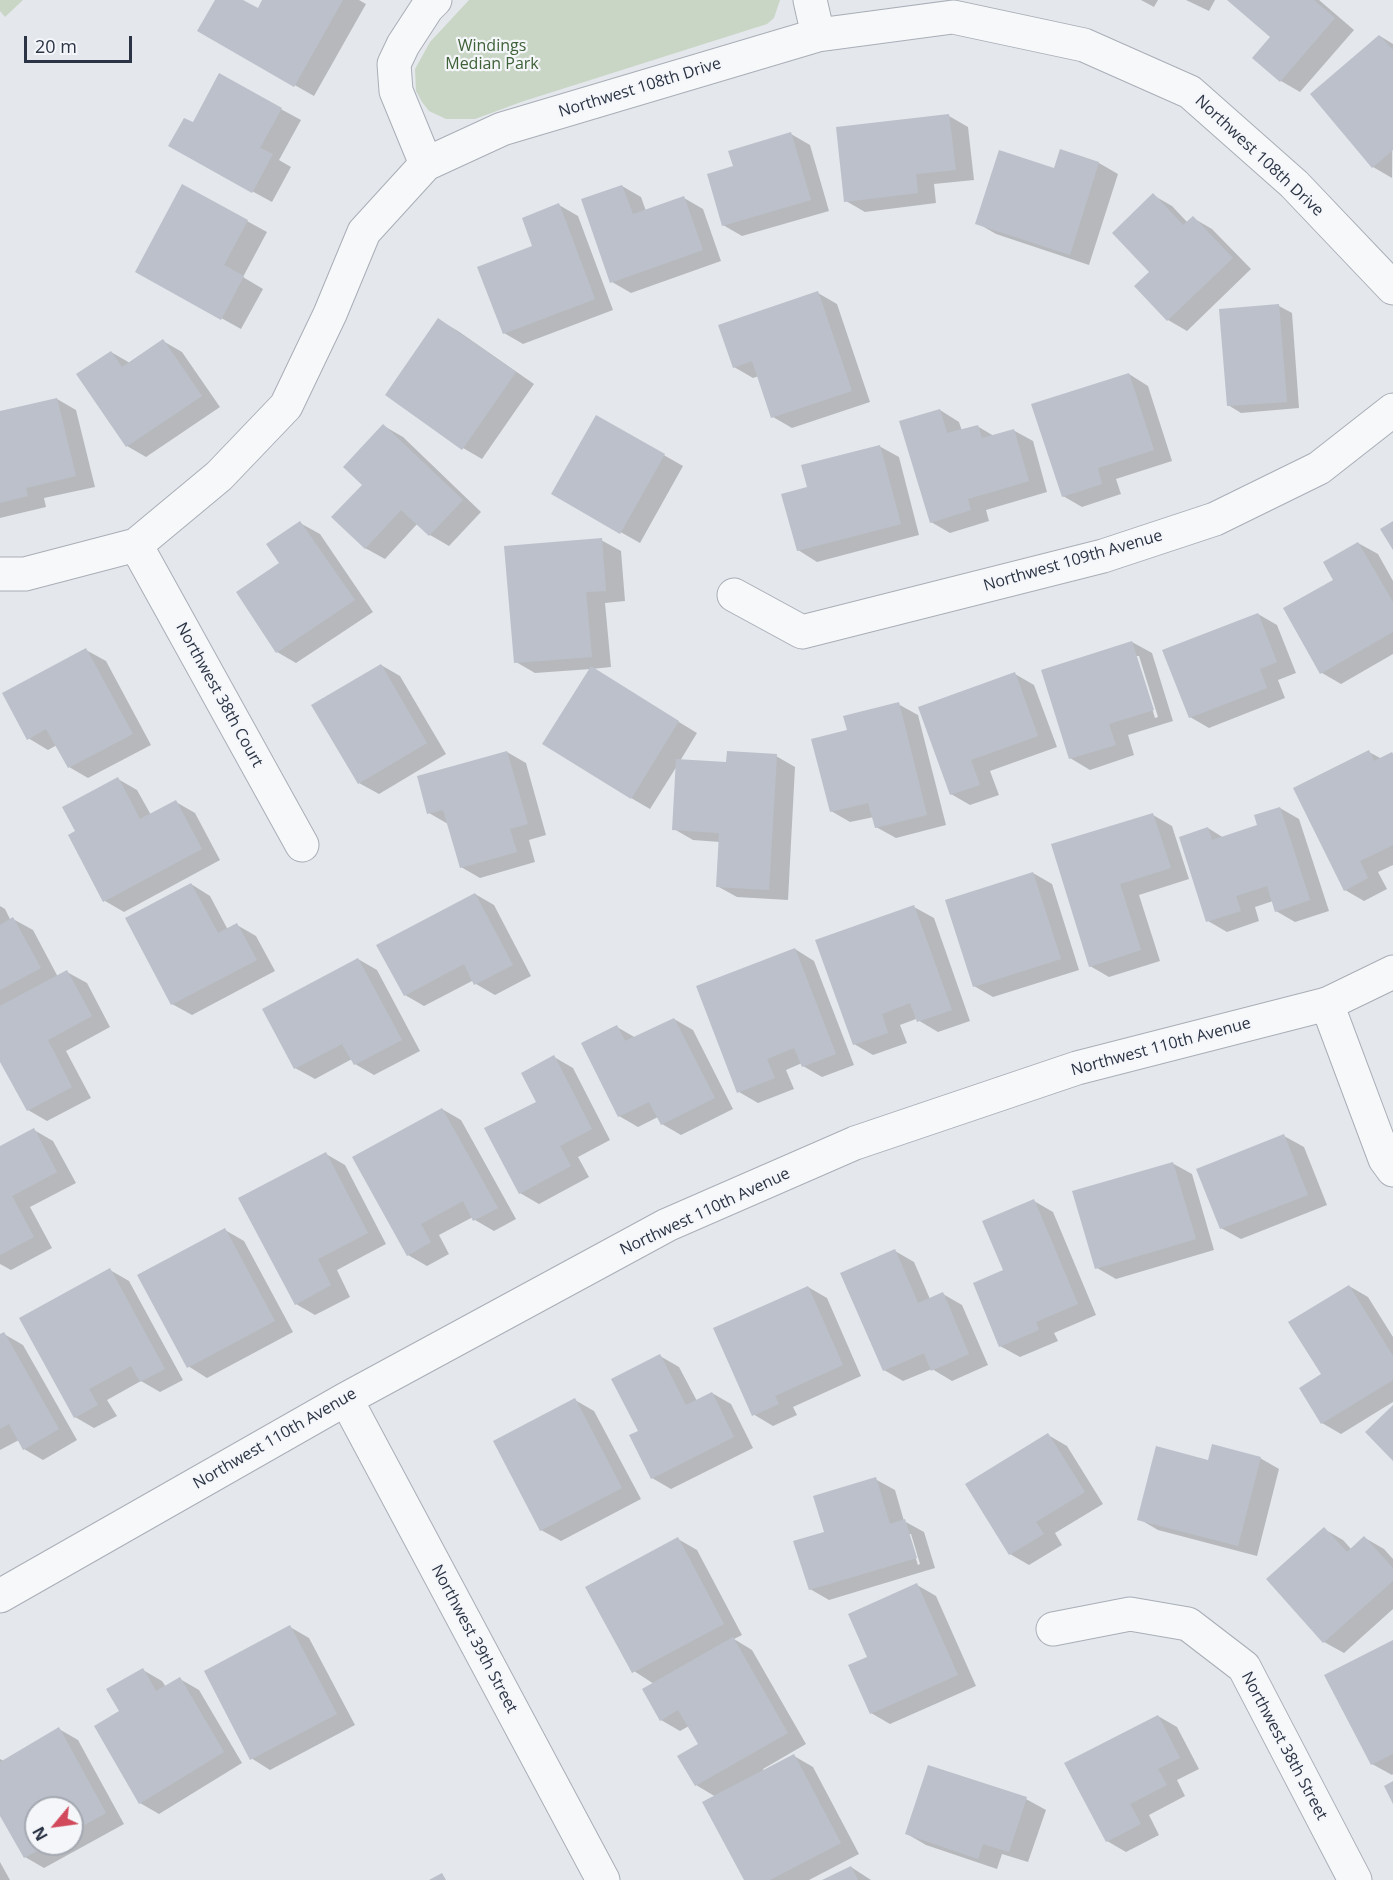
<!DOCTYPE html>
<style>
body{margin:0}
#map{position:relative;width:1393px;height:1880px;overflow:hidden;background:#e4e7ec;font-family:"Open Sans",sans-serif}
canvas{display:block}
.north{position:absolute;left:24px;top:1796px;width:60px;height:60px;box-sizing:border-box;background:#f4f6f9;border:2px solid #a4a8b1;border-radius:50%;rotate:241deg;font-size:16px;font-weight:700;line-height:24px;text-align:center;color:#2b3445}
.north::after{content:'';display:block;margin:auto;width:21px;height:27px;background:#d1495b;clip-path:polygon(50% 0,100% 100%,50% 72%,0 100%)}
.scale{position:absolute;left:24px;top:36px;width:108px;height:27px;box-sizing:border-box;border:3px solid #2b3445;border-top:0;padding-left:8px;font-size:18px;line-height:21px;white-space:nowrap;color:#2b3445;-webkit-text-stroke:4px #f4f6f9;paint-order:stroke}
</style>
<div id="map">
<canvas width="1393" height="1880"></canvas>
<div class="north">N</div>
<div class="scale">20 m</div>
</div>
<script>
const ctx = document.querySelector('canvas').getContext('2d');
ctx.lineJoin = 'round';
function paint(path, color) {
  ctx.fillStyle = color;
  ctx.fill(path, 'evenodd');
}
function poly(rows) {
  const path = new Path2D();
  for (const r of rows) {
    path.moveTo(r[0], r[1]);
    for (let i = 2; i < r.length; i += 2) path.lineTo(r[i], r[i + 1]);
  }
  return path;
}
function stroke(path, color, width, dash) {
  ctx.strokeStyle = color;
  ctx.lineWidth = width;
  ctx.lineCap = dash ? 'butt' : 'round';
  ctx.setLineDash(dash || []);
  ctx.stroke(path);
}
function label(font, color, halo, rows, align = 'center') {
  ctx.font = font + ' "Open Sans",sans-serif';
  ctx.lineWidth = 4.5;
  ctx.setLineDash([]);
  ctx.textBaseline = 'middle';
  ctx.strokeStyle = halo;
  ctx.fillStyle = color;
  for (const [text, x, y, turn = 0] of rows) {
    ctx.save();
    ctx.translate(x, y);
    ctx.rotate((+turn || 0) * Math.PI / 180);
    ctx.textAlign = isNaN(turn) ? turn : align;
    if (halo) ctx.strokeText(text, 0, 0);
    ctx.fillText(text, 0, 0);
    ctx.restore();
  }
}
const green = poly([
 [0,0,23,0,5,17,0,11],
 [469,0,780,0,774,18,767,24,521,102,475,119,446,119,429,111,422,102,416,91,415,69,430,42]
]);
const shadow = poly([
 [217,0,240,0,258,10,264,0,359,0,366,4,314,96,199,31],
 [1141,0,1158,0,1154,7],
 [1186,0,1215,0,1209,11],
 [1229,0,1319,0,1354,30,1300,92,1281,81,1254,58,1273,37],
 [1380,36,1393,44,1392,178,1373,167],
 [220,76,301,120,279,160,291,167,272,202,189,157,193,124],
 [949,116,968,127,974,180,934,184,936,203,865,212,846,201],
 [791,134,810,145,829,211,742,236,723,225,734,167],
 [1061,151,1099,163,1118,174,1089,265,996,234,977,223,1055,170],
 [183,186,267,232,243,277,263,289,241,329,156,282],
 [622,186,641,197,646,211,684,198,703,209,721,261,631,293,612,282],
 [1153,195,1172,206,1188,223,1193,218,1212,229,1251,269,1187,331,1168,320,1151,272],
 [559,205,578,216,613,310,523,344,504,333,534,247],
 [818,293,837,304,870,402,792,428,773,417,759,376,753,378,734,367],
 [1279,306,1292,313,1299,408,1241,413,1228,405],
 [439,320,458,331,534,384,482,459,463,448],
 [163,341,182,352,220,407,146,457,127,446,111,352,130,363],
 [1129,374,1148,386,1172,461,1116,479,1121,494,1082,507,1063,496],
 [57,399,76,410,95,487,44,498,46,507,0,518,0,413],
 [940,410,959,422,962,431,977,426,994,436,1013,430,1033,441,1047,492,986,510,989,521,950,533,931,522],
 [597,417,683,466,640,543,553,494],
 [384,426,403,437,481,512,449,546,430,535,418,523,385,559,365,548,364,485],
 [879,446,899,457,919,535,817,562,798,550,809,488],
 [300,523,320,534,373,612,296,663,277,652,281,563],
 [601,540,621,551,625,601,605,603,611,667,592,669,697,733,680,761,727,764,776,756,795,767,788,900,737,897,717,886,720,842,693,840,674,829,677,766,650,809,631,798,591,669,535,673,516,662],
 [1358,543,1378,554,1393,581,1393,654,1341,684,1322,673,1335,580],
 [1258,614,1277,625,1296,673,1278,680,1285,698,1209,728,1190,717],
 [1132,642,1152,653,1173,721,1128,735,1134,755,1090,770,1070,758],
 [1136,656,1139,656,1158,717,1155,718],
 [86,650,106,661,151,745,88,778,69,767,57,745,48,750,28,738],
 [381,665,400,676,446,754,379,794,359,783],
 [1015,674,1034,685,1057,747,990,771,999,795,970,805,951,794],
 [898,704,918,715,946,825,896,838,876,827,874,817,850,822,831,811,849,731],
 [507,752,526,763,546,835,529,840,535,862,480,878,461,867,448,824,429,813],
 [1369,752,1382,759,1393,755,1393,865,1378,872,1387,889,1364,901,1345,890],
 [118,779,137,790,151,815,176,802,195,813,220,860,124,912,105,901,77,831],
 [1280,808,1299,819,1329,911,1295,922,1276,911,1273,901,1255,907,1259,921,1227,932,1208,921,1208,828,1224,838,1259,826],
 [1153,815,1172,826,1189,879,1139,895,1160,961,1109,977,1090,966,1053,845],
 [1033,873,1052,884,1079,970,993,997,974,986],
 [191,884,210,896,228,930,237,925,256,936,275,971,192,1015,172,1004],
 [475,894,494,905,531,976,495,995,476,984,474,980,424,1006,405,995],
 [0,906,5,909,11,921,13,919,33,930,58,977,67,972,87,983,110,1027,66,1051,91,1098,47,1121,28,1110,0,1059],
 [914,907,934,918,970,1021,938,1032,916,1019,900,1025,907,1043,873,1055,854,1044],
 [795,949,814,961,854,1065,822,1077,803,1066,802,1063,786,1070,794,1089,758,1103,739,1092],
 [358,959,377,970,420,1051,374,1075,355,1064,352,1059,315,1079,295,1068],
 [674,1019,693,1030,733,1109,681,1135,662,1124,658,1117,638,1127,619,1116,617,1027,636,1038],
 [554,1057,573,1068,610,1140,578,1157,589,1177,539,1204,520,1193,538,1102],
 [442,1109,461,1120,516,1219,494,1231,475,1220,473,1217,439,1235,449,1254,427,1266,408,1255],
 [34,1130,53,1141,76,1183,30,1207,52,1248,11,1270,0,1264,0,1148],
 [1284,1136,1304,1147,1327,1205,1241,1239,1221,1228],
 [326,1154,345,1165,386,1244,337,1270,350,1297,315,1315,296,1304],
 [1172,1163,1192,1174,1214,1250,1116,1279,1097,1268],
 [1034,1201,1053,1212,1096,1315,1054,1333,1058,1341,1020,1357,1000,1346,1005,1271],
 [225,1230,244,1241,293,1332,207,1378,188,1366],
 [895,1251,914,1262,930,1299,943,1294,962,1305,988,1365,952,1381,932,1369,903,1381,884,1370],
 [110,1270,129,1281,183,1380,160,1392,141,1381,107,1400,117,1416,94,1428,75,1417],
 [1349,1286,1368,1297,1393,1337,1393,1402,1341,1434,1322,1423,1323,1375],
 [808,1287,827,1298,861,1376,793,1407,797,1415,773,1426,753,1414],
 [4,1334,23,1345,77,1440,43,1460,24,1449,19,1440,0,1450,0,1336],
 [660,1356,679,1367,697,1401,712,1393,731,1404,753,1448,671,1489,652,1478,640,1431],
 [575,1400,594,1411,641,1499,561,1541,541,1530],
 [1048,1435,1067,1446,1103,1504,1055,1533,1062,1545,1029,1565,1010,1554,967,1484],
 [1260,1458,1279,1469,1257,1556,1158,1530,1139,1519,1209,1462],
 [875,1479,895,1490,904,1521,924,1532,935,1568,829,1600,810,1589,826,1533],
 [908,1534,911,1534,920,1564,918,1565],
 [1324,1529,1343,1540,1352,1550,1365,1538,1384,1549,1393,1559,1393,1609,1344,1653,1324,1642,1268,1579],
 [678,1539,697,1550,742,1635,734,1639,752,1650,806,1744,763,1769,764,1771,794,1756,813,1767,859,1854,809,1880,746,1880,716,1797,696,1785,700,1745,689,1726,680,1731,661,1720,654,1684,634,1671],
 [917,1585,936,1596,976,1686,890,1724,871,1713],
 [290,1627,309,1638,355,1725,270,1770,251,1758],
 [1393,1641,1393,1774,1392,1775,1372,1764],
 [143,1670,162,1681,166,1687,180,1679,199,1690,242,1763,159,1814,140,1803,121,1712],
 [1158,1716,1177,1727,1199,1769,1177,1780,1185,1796,1149,1815,1159,1835,1126,1852,1107,1841],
 [59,1729,78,1740,124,1824,44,1868,25,1857,0,1813,0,1759,4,1761],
 [36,1808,72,1808,72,1844,36,1844],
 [929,1766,1026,1799,1046,1810,1028,1862,1002,1854,997,1869,926,1845,907,1834],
 [0,1862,10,1880,0,1880],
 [851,1867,871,1880,826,1880]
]);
const building = poly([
 [215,0,243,0,258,8,262,0,343,0,294,87,197,31],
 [1227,0,1314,0,1335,18,1280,82,1252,58,1270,37],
 [1379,35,1393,50,1393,150,1372,168,1310,94],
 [219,73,282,108,260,148,273,154,252,193,168,146,184,118,193,122],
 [949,114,956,170,916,174,918,193,844,202,836,127],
 [791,132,811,200,722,226,707,174,733,166,728,151],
 [1060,149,1099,162,1070,255,975,224,999,150,1054,168],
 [182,184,248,220,224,265,244,276,221,320,135,272],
 [622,185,633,214,684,196,703,250,610,283,581,199],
 [1153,193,1183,225,1193,216,1233,258,1167,321,1134,286,1149,272,1112,233],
 [559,203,595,299,503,334,477,267,532,246,522,218],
 [818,291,852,391,771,418,752,361,733,368,718,325],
 [1279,304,1287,402,1227,406,1219,309],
 [438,318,516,372,462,450,385,395],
 [163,339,202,396,126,447,76,374,111,351,122,367],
 [1129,373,1154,450,1098,468,1102,484,1062,497,1031,404],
 [57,398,76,476,26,488,28,496,0,503,0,411],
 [940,409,947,433,978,425,982,438,1014,429,1029,481,968,499,971,510,930,523,899,421],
 [596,415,665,454,620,534,551,494],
 [383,424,463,500,429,536,401,510,365,549,331,517,362,485,343,467],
 [880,445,901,524,797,551,781,494,807,487,801,465],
 [300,521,355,600,276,653,236,592,279,563,266,544],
 [1393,521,1393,550,1380,529],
 [602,538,606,591,586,592,592,657,514,663,504,546],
 [1358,542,1393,602,1393,632,1320,674,1283,608,1333,580,1323,562],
 [1258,613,1277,662,1260,669,1267,688,1189,718,1162,650],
 [1132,641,1154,710,1109,724,1116,745,1069,759,1041,670],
 [86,648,133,734,68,768,46,729,27,740,2,693],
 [381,664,427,743,358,784,311,705],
 [591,666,679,721,631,799,542,744],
 [1015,672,1038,736,971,760,980,785,950,795,918,707],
 [899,702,927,815,875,828,868,803,830,812,811,739,847,730,843,716],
 [1369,750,1374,761,1392,752,1393,754,1393,845,1360,861,1368,878,1344,891,1293,788],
 [507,751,528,824,510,829,517,852,460,868,443,810,427,814,417,776],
 [727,751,777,754,769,890,716,887,719,833,672,830,676,759,726,762],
 [118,777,140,819,176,800,202,849,103,902,68,835,75,831,62,807],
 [1280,807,1310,900,1275,912,1267,886,1236,896,1241,911,1206,922,1179,837,1208,827,1212,840,1257,825,1254,815],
 [1153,813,1171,868,1120,884,1141,950,1089,967,1051,844],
 [1033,872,1061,959,973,987,945,900],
 [191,883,218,933,237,923,257,960,171,1005,125,918],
 [475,893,513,965,474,985,464,964,404,996,376,945],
 [914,905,952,1010,917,1022,910,1003,882,1014,888,1033,853,1045,815,940],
 [13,917,41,968,0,990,0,925],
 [795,948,836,1054,802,1067,794,1048,767,1059,775,1078,737,1093,696,986],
 [358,958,402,1040,354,1065,342,1044,294,1069,262,1009],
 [67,970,92,1016,48,1040,72,1087,27,1111,0,1062,0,1006],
 [674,1018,715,1098,661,1125,649,1102,618,1117,581,1043,617,1025,625,1041],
 [554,1055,592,1129,560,1146,571,1166,519,1194,484,1128,536,1102,521,1073],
 [442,1108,498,1208,473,1221,463,1201,421,1224,431,1242,407,1256,352,1157],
 [34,1128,57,1172,12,1196,34,1237,0,1255,0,1146],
 [1284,1134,1308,1195,1220,1229,1196,1169],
 [326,1152,368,1233,318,1259,331,1285,295,1305,238,1198],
 [1173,1162,1196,1239,1095,1269,1072,1191],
 [1034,1199,1078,1304,1036,1322,1039,1330,999,1347,973,1283,1003,1270,982,1221],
 [225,1228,275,1321,187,1368,137,1275],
 [895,1249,918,1303,943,1292,969,1354,931,1371,924,1353,883,1371,840,1273],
 [110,1268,165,1369,140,1382,131,1366,89,1389,98,1405,74,1418,19,1318],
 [1349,1285,1393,1356,1393,1380,1321,1424,1299,1388,1321,1374,1288,1322],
 [808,1286,843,1365,775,1396,779,1404,752,1416,713,1328],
 [4,1332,59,1429,23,1450,9,1424,0,1429,0,1334],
 [660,1354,686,1405,712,1392,734,1437,651,1479,629,1435,638,1431,611,1379],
 [575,1398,622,1488,540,1531,493,1441],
 [1393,1405,1393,1461,1365,1432],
 [1048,1433,1085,1492,1036,1522,1044,1534,1009,1555,965,1484],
 [1212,1444,1261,1457,1238,1546,1137,1520,1156,1446,1208,1460],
 [876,1477,890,1524,905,1519,917,1558,809,1590,793,1541,824,1532,813,1496],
 [1324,1527,1347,1552,1364,1536,1393,1568,1393,1581,1323,1643,1266,1579],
 [678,1537,724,1624,632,1673,585,1587],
 [917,1583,958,1675,870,1714,848,1665,867,1657,848,1614],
 [290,1625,337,1714,250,1760,204,1671],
 [733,1637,788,1733,695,1786,677,1756,698,1744,678,1710,660,1721,642,1689],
 [1393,1640,1393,1754,1371,1765,1324,1675],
 [143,1668,156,1691,180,1677,224,1752,139,1804,94,1726,119,1711,106,1689],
 [1158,1715,1180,1758,1158,1769,1167,1785,1130,1804,1141,1824,1106,1842,1064,1763],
 [59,1727,106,1813,72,1832,72,1808,36,1808,36,1844,50,1844,24,1858,0,1816,0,1762],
 [794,1754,841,1843,770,1880,744,1880,702,1802],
 [928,1765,1027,1797,1009,1852,983,1844,978,1859,905,1834],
 [1393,1781,1393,1804,1384,1786],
 [851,1866,858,1880,822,1880],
 [442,1873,446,1880,429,1880]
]);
const minor = poly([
 [810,0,818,35],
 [426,164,396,91,394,64,403,45,427,8,435,0],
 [136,545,302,845],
 [0,574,25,574,136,545,219,476,286,406,330,314,364,232,426,164,502,129,818,35,953,17,1084,45,1190,92,1294,184,1393,288],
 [734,595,802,632,1103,556,1215,519,1319,468,1393,410],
 [1327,1004,1385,1159,1393,1170],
 [1053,1629,1130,1614,1188,1624,1244,1667,1355,1880]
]);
const tertiary = poly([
 [346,1399,603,1880],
 [0,1596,346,1399,667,1225,855,1143,1077,1068,1327,1004,1393,972]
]);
const parkNames = [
 ["Windings",492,46],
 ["Median Park",492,64]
];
const streetNames = [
 ["Northwest 108th Drive",640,88,-17],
 ["Northwest 108th Drive",1259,156,43],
 ["Northwest 109th Avenue",1073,561,-16],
 ["Northwest 38th Court",219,695,61],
 ["Northwest 110th Avenue",1161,1047,-15],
 ["Northwest 110th Avenue",705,1212,-25],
 ["Northwest 110th Avenue",275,1439,-30],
 ["Northwest 39th Street",474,1639,62],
 ["Northwest 38th Street",1284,1746,62]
];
paint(green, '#c9d6c5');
paint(shadow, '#0003');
paint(building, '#bbc0ca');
stroke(minor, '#a9aeb7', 35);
stroke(tertiary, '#a9aeb7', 35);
stroke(minor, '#f7f8fa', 33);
stroke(tertiary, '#f7f8fa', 33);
label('16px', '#3f6138', '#f4f6f9', parkNames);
label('16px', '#2b3445', '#f4f6f9', streetNames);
</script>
